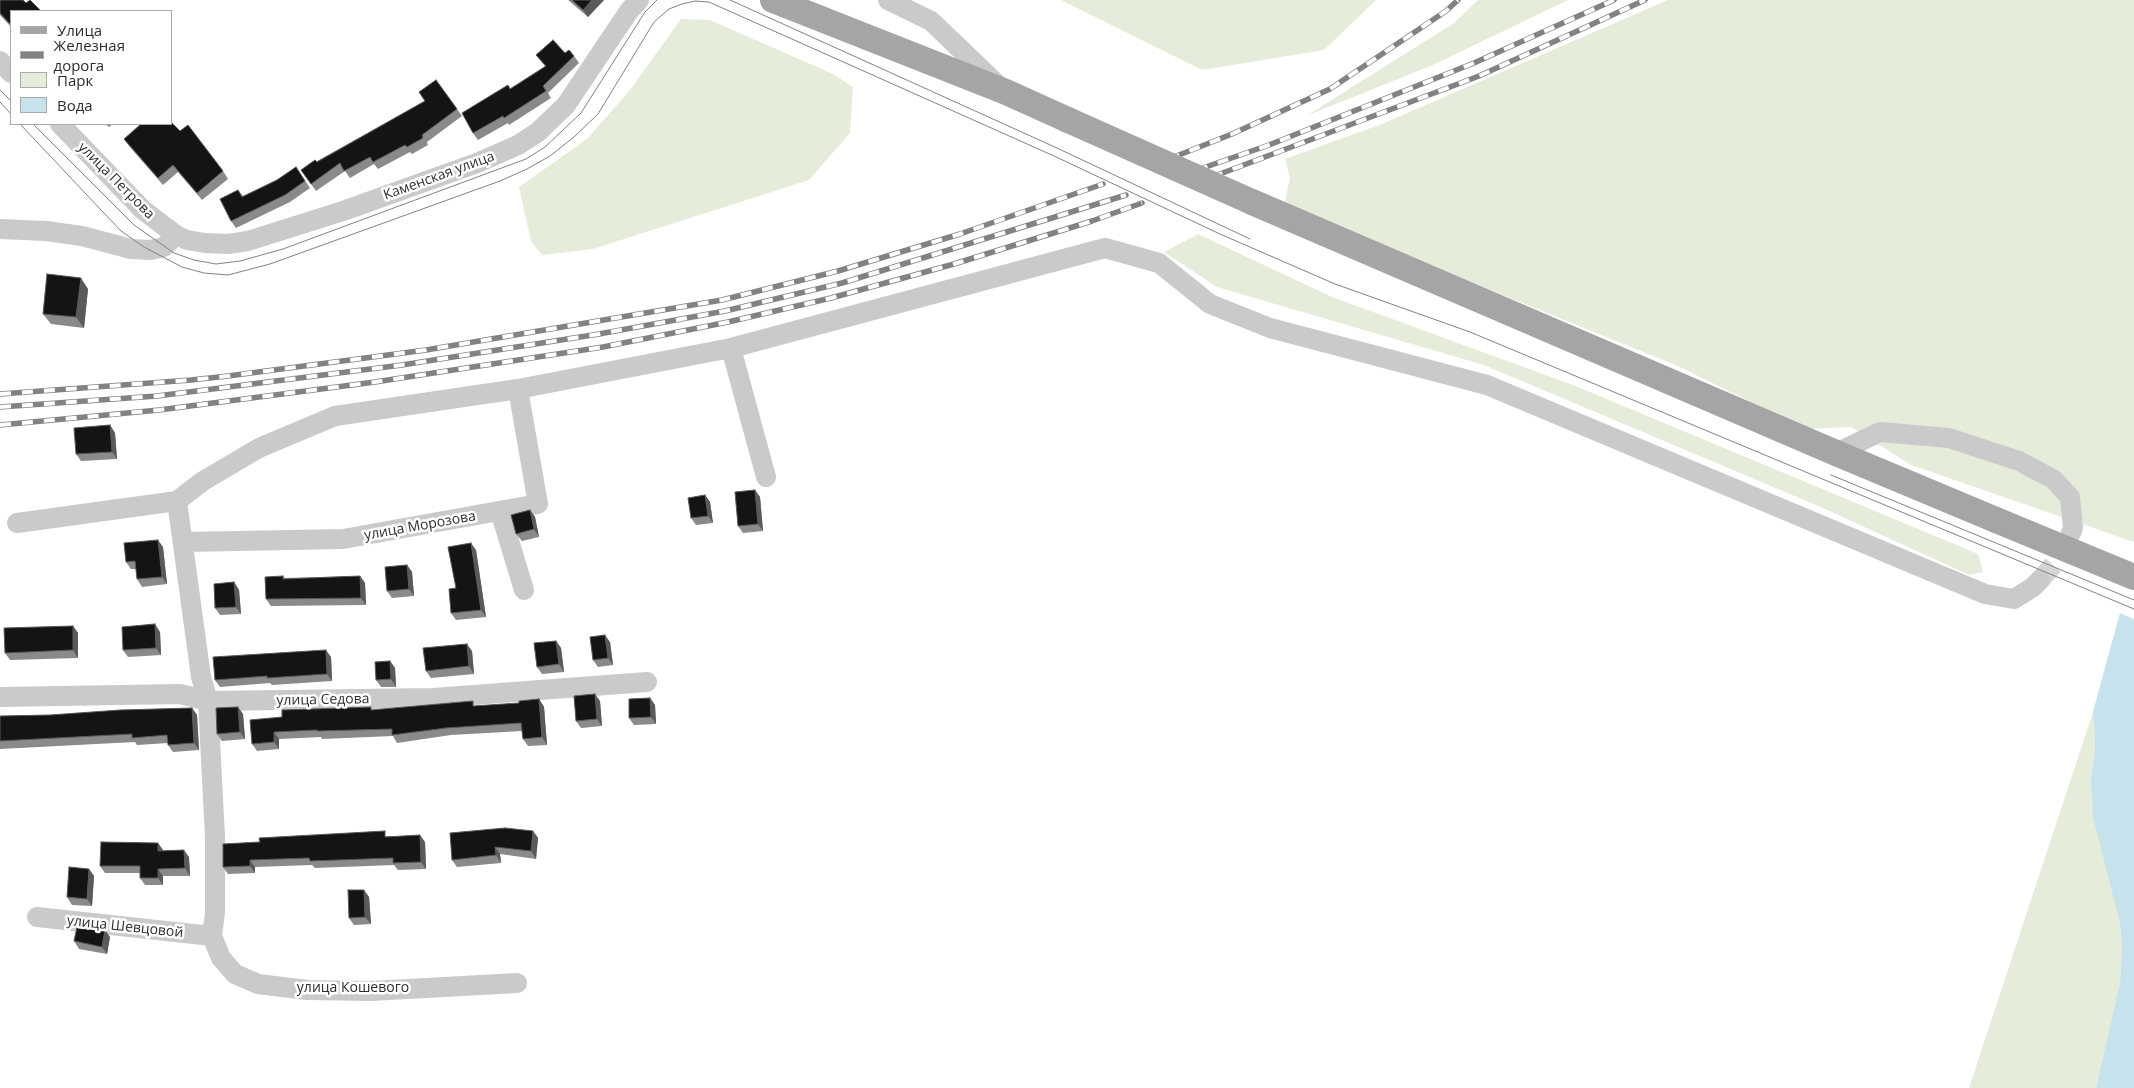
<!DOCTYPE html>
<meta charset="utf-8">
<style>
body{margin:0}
#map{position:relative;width:2134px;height:1088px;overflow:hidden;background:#fff;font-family:"Open Sans",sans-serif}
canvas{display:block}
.legend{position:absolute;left:10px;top:10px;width:162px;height:115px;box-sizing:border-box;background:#fff;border:1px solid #ababab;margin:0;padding:6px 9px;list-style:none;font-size:15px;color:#2d2d2d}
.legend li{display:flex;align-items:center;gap:10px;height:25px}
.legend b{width:25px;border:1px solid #ababab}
</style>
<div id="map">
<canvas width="2134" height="1088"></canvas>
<ul class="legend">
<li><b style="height:6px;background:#a5a5a5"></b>Улица</li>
<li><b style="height:6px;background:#828282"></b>Железная дорога</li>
<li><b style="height:14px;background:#e6ecda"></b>Парк</li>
<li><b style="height:14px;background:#c5e2ed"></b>Вода</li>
</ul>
</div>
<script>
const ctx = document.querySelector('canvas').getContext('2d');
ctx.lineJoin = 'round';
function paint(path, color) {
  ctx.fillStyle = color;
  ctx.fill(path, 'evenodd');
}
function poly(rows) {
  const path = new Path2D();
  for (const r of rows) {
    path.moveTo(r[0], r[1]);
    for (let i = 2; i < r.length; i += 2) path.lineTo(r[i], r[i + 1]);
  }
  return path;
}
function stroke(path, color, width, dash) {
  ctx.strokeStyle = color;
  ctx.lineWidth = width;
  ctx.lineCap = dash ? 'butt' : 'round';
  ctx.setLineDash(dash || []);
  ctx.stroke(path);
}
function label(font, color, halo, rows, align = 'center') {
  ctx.font = font + ' "Open Sans",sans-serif';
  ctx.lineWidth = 5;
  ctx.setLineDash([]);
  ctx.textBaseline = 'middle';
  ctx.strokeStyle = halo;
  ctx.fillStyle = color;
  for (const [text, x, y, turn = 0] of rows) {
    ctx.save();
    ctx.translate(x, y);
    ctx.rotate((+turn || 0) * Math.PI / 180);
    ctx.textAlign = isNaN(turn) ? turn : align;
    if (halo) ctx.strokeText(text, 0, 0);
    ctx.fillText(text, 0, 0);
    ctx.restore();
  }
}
const green = poly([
 [1061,0,1376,0,1324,50,1202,70],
 [1478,0,1568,0,1433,65,1306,116,1454,23],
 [1668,0,2134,0,2134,542,1911,465,1851,427,1805,429,1680,367,1284,206,1290,178,1285,159,1382,124],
 [681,19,710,20,833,74,853,87,850,133,809,180,593,249,542,255,531,241,519,187,587,139,630,90],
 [1198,234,1332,297,1573,385,1978,554,1983,572,1969,575,1823,508,1484,365,1217,287,1164,252],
 [2093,712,2095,749,2091,778,2120,923,2122,948,2120,982,2096,1088,1969,1088]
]);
const water = poly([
 [2134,561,2134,1088,2096,1088,2120,982,2122,948,2120,923,2093,817,2091,778,2095,749,2093,712]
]);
const pier = poly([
 [2134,559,2134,619,2117,612,2132,561]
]);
const minorTunnel = poly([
 [2040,580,2062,555,2070,537]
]);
const minor = poly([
 [888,0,931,21,999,86],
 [0,61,11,73],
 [60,124,143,210,176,235,187,240,205,243,228,244,248,241,343,211,477,163,518,145,538,132,566,105,629,11,639,0],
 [0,229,46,231,82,236,131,249,150,250,164,247,176,235],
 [731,348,766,477],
 [1836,453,1880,432,1949,438,2019,461,2053,479,2070,497,2073,528,2071,533],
 [500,511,524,590],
 [17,523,177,501],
 [184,542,343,539,538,504,518,389],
 [0,697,180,694,208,701,433,698,647,682],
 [37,917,212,936],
 [517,983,371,991,307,990,258,984,235,974,221,958,212,936,215,913,215,837,208,701,201,677,177,501,203,481,259,448,335,416,518,389,731,348,1105,248,1159,263,1210,304,1270,328,1487,385,1985,594,2014,599,2033,587,2040,580]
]);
const major = poly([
 [773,0,1006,92,1068,120],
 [1252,202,1836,453,1996,520]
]);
const tram = poly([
 [730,0,1057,148,1250,239],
 [0,90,11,101],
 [0,102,11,114],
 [20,124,102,211,121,231,144,247,182,267,204,273,228,275,270,264,500,181,527,169,550,156,574,137,598,114,654,22,669,9,682,4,695,1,709,2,1054,156,1220,234,1335,284,1470,332,2134,609],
 [33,124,134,225,174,253,194,260,216,264,240,261,283,249,526,159,545,147,581,113,645,12,657,0],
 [1831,475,2134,600]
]);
const rail = poly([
 [1169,159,1232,134,1330,89,1446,11,1458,0],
 [1197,170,1269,145,1474,63,1614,0],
 [1212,177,1479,76,1645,0],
 [0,394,191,380,228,376,426,350,722,300,838,271,960,234,1103,184],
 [0,407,157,396,402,365,599,334,725,311,842,283,1126,195],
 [0,425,159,410,375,382,603,347,728,322,831,298,954,264,1092,221,1142,203]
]);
const majorBridge = poly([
 [1068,120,1252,202],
 [1996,520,2134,577]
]);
const wall = poly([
 [0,0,41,11,11,11,11,27,0,15],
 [568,0,604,0,588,17],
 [565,53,574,56,579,63,548,93,551,98,509,125,508,123,478,140,473,133,545,66,536,55],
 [436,80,462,116,427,142,428,145,412,154,410,152,378,169,374,164,350,178,345,171,316,191,301,170,425,101],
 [105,124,113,124,109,127],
 [180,131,223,171,228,179,202,200,178,172,163,185,129,146,124,139],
 [296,167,310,188,290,202,236,228,231,221,238,190,243,196,277,180],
 [88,289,84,328,51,324,43,314],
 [110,425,115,433,117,459,81,461,76,454],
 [755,490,760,497,763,531,743,533,738,526],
 [705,495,710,502,713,523,696,525,691,518],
 [530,510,535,517,539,537,522,541,516,534],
 [163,547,167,584,142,587,137,579,136,569,131,569,126,562],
 [476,550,486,617,456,620,451,613,456,588],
 [407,565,412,572,414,596,392,598,387,591],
 [283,576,285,578,360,576,365,583,366,605,271,606,266,599],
 [234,582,239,590,241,614,220,615,215,608],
 [73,626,78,633,78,658,10,660,5,653],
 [160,632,161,655,128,657,123,650],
 [556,641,561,648,564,672,542,674,537,667],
 [610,642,613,665,598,667,593,660],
 [472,651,474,674,431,678,426,671],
 [331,657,332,681,272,685,270,683,220,687,215,680],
 [390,661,395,668,396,687,381,687,376,680],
 [650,698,655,705,656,724,634,725,629,718],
 [539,699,544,707,547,745,528,746,523,739,522,731,451,735,397,743,393,736,322,739,321,737,279,739,279,749,257,751,252,744,250,720,373,710,476,706,519,703],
 [600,701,602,726,581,728,576,721],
 [238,707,243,714,245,739,222,741,217,734],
 [192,708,197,715,199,750,173,752,168,745,168,743,137,745,135,742,0,749,0,716,50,715],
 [533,831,538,838,536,859,500,854,501,863,457,867,452,860],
 [389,836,425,842,426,869,398,870,394,865,315,868,312,865,255,867,255,873,228,874,223,867,223,844],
 [158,843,163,851,189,857,190,876,163,876,163,885,145,885,140,878,140,873,105,873,100,866],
 [89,869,94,876,92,906,72,905,67,897],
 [364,890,369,897,371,924,354,925,349,918],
 [110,937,107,954,79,949,74,941]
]);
const shadedWall = poly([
 [592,0,604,0,588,17,583,10],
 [81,278,88,289,84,328,76,317],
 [110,425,115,433,117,459,112,452],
 [755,490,760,497,763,531,758,524],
 [705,495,710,502,713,523,708,516],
 [530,510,535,517,539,537,534,529],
 [158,540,163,547,167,584,162,577],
 [471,543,476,550,486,617,481,610],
 [407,565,412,572,414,596,409,589],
 [360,576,365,583,366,605,361,598],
 [234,582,239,590,241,614,236,607],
 [155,624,160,632,161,655,156,648],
 [73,626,78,633,78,658,73,650],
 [605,635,610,642,613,665,608,658],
 [556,641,561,648,564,672,559,664],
 [467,644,472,651,474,674,469,666],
 [326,650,331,657,332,681,327,674],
 [390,661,395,668,396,687,391,679],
 [595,694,600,701,602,726,597,719],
 [650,698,655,705,656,724,651,717],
 [539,699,544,707,547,745,542,737],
 [238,707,243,714,245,739,240,732],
 [192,708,197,715,199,750,194,743],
 [274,732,279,739,279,749,274,742],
 [533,831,538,838,536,859,531,851],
 [420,835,425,842,426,869,421,862],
 [158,843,163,850,163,858,158,851],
 [495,847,500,854,501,863,496,855],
 [184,850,189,857,190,876,185,868],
 [250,860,255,867,255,873,250,866],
 [89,869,94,876,92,906,87,899],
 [158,869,163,876,163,885,158,878],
 [364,890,369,897,371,924,365,917],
 [105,930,110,937,107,954,102,947]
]);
const building = poly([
 [0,0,23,0,26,3,30,0,41,11,11,11,11,25,0,13,0,0],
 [572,0,592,0,583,10,572,0],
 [553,40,565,53,569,50,574,56,543,86,546,91,504,118,503,116,473,133,462,113,508,85,510,89,546,66,536,55,553,40],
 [436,80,457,109,422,135,423,138,407,147,405,145,373,162,370,157,344,171,340,163,311,184,301,170,315,160,317,162,425,101,419,92,436,80],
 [171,122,180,131,188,125,223,171,197,193,173,165,158,178,124,139,141,124,171,124,171,122],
 [296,167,305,181,285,195,231,221,220,199,238,190,242,197,277,180,296,167],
 [47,274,81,278,76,317,43,314,47,274],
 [110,425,112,452,76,454,74,428,110,425],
 [755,490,758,524,738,526,735,492,755,490],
 [705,495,708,516,691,518,688,498,705,495],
 [530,510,534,529,516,534,511,515,530,510],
 [158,540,162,577,137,579,135,561,126,562,124,543,158,540],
 [471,543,481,610,451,613,449,589,456,588,448,547,471,543],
 [407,565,409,589,387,591,385,567,407,565],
 [283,576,283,579,360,576,361,598,266,599,265,577,283,576],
 [234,582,236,607,215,608,214,584,234,582],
 [155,624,156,648,123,650,122,627,155,624],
 [73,626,73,650,5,653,4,628,73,626],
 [605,635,608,658,593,660,590,637,605,635],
 [556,641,559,664,537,667,534,643,556,641],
 [467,644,469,666,426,671,423,648,467,644],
 [326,650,327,674,267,678,267,676,215,680,213,657,326,650],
 [390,661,391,679,376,680,375,662,390,661],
 [595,694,597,719,576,721,574,696,595,694],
 [650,698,651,717,629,718,629,699,650,698],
 [539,699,542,737,523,739,521,723,446,728,392,735,392,729,317,731,317,730,274,732,274,742,252,744,250,720,282,717,282,710,371,707,371,710,473,701,473,706,519,703,519,701,539,699],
 [238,707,240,732,217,734,216,708,238,707],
 [192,708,194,743,168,745,167,735,132,738,132,734,0,741,0,716,50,715,120,710,192,708],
 [505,828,533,831,531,851,495,847,496,855,452,860,450,833,505,828],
 [385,831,385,837,420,835,421,862,393,863,393,858,310,861,309,858,250,860,250,866,223,867,223,844,260,842,259,838,385,831],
 [101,842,158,843,158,851,184,850,185,868,158,869,158,878,140,878,140,866,100,866,101,842],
 [69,867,89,869,87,899,67,897,69,867],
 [348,890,364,890,365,917,349,918,348,890],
 [77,927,105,930,102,947,74,941,77,927]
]);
const streetNames = [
 ["Каменская улица",439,176,-20],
 ["улица Петрова",116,181,45],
 ["улица Морозова",420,526,-10],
 ["улица Седова",323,700,-1],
 ["улица Шевцовой",125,927,6],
 ["улица Кошевого",353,988]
];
paint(green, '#e6ecda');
paint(water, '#c5e2ed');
paint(pier, '#fff');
stroke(minorTunnel, '#d5d5d5', 20, [20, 10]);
stroke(minor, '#cacaca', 20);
stroke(major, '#a5a5a5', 26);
stroke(tram, '#828282', 1);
stroke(rail, '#828282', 5.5);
stroke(rail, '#fff', 4, [11]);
stroke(majorBridge, '#a5a5a5', 26);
paint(wall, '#8a8a8a');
paint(shadedWall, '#5a5a5a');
paint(building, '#141414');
stroke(building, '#5a5a5a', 1);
label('14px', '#2d2d2d', '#fff', streetNames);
</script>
